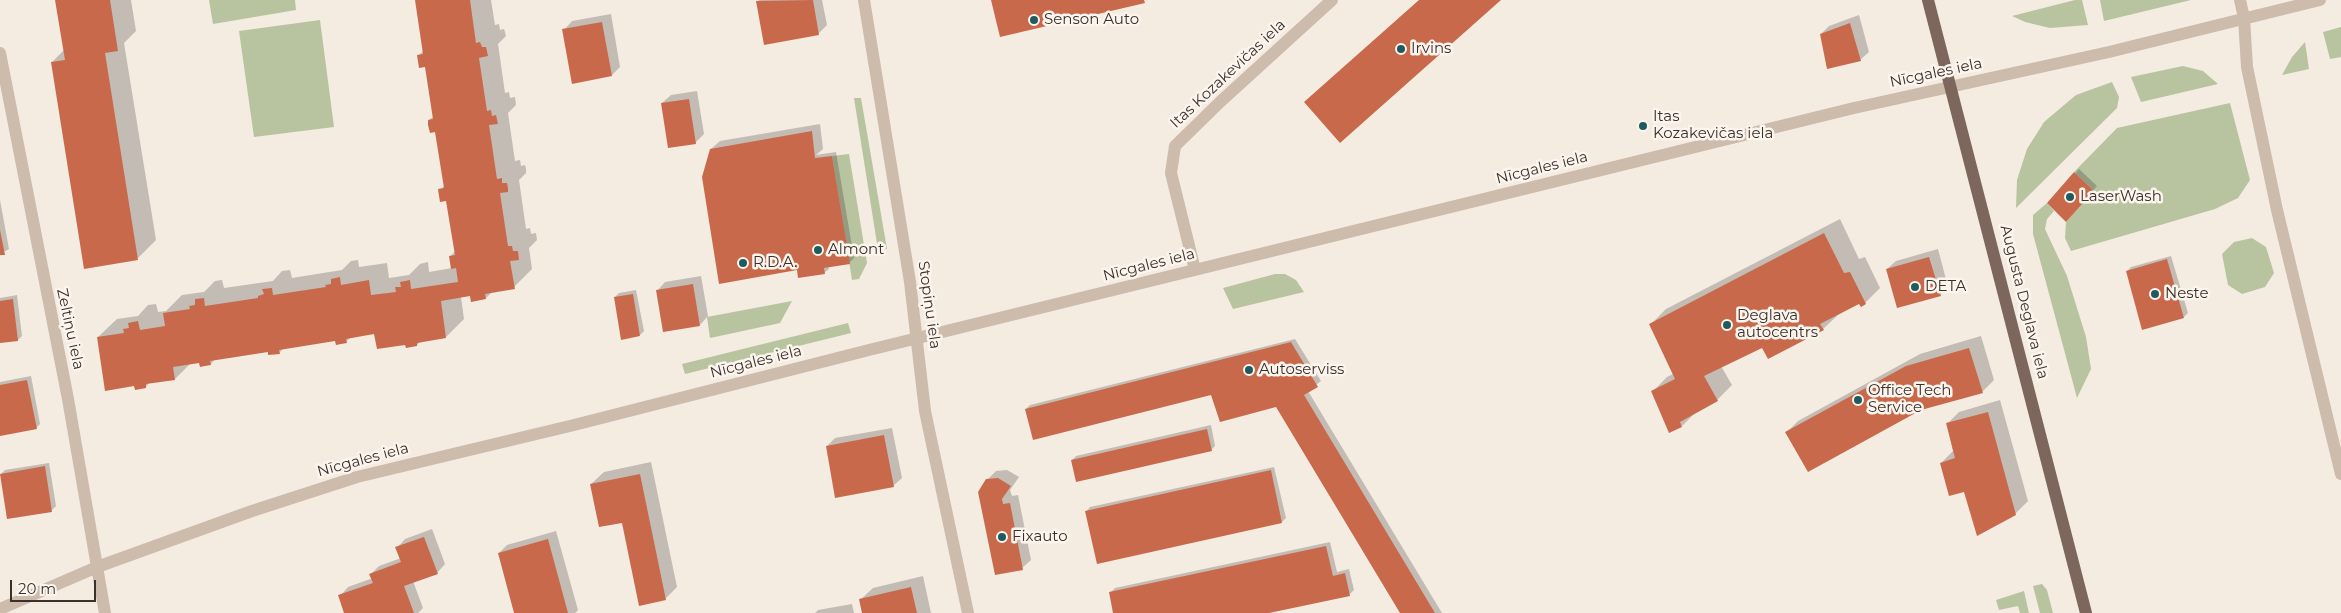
<!DOCTYPE html>
<meta charset="utf-8">
<style>
body{margin:0}
#map{position:relative;width:2341px;height:613px;overflow:hidden;background:#f4ebe1;font-family:Montserrat,sans-serif}
canvas{display:block}
.scale{position:absolute;left:10px;top:580px;width:86px;height:22px;box-sizing:border-box;border:2px solid #3b302b;border-top:0;padding-left:6px;font-size:15px;line-height:18px;white-space:nowrap;color:#3b302b;-webkit-text-stroke:4px #fbf5ee;paint-order:stroke}
</style>
<div id="map">
<canvas width="2341" height="613"></canvas>
<div class="scale">20 m</div>
</div>
<script>
const ctx = document.querySelector('canvas').getContext('2d');
ctx.lineJoin = 'round';
function paint(path, color) {
  ctx.fillStyle = color;
  ctx.fill(path, 'evenodd');
}
function poly(rows) {
  const path = new Path2D();
  for (const r of rows) {
    path.moveTo(r[0], r[1]);
    for (let i = 2; i < r.length; i += 2) path.lineTo(r[i], r[i + 1]);
  }
  return path;
}
function stroke(path, color, width, dash) {
  ctx.strokeStyle = color;
  ctx.lineWidth = width;
  ctx.lineCap = dash ? 'butt' : 'round';
  ctx.setLineDash(dash || []);
  ctx.stroke(path);
}
function label(font, color, halo, rows, align = 'center') {
  ctx.font = font + ' Montserrat,sans-serif';
  ctx.lineWidth = 5;
  ctx.setLineDash([]);
  ctx.textBaseline = 'middle';
  ctx.strokeStyle = halo;
  ctx.fillStyle = color;
  for (const [text, x, y, turn = 0] of rows) {
    ctx.save();
    ctx.translate(x, y);
    ctx.rotate((+turn || 0) * Math.PI / 180);
    ctx.textAlign = isNaN(turn) ? turn : align;
    if (halo) ctx.strokeText(text, 0, 0);
    ctx.fillText(text, 0, 0);
    ctx.restore();
  }
}
const green = poly([
 [209,0,295,0,296,10,213,24],
 [2075,0,2082,0,2088,25,2050,28,2025,22,2012,16],
 [2100,0,2191,0,2104,21],
 [320,20,334,127,254,137,239,31],
 [2341,27,2341,57,2330,59,2323,32],
 [2305,42,2309,69,2282,75,2292,57],
 [2183,66,2203,71,2218,84,2141,102,2131,77],
 [2112,82,2119,97,2117,108,2016,208,2017,180,2027,149,2044,122,2076,95],
 [854,98,861,98,887,249,878,250],
 [2230,103,2250,180,2238,198,2215,209,2071,251,2065,238,2066,222,2094,191,2074,172,2117,128],
 [849,154,867,263,859,279,852,280,832,156],
 [2047,203,2054,211,2047,219,2045,229,2067,276,2086,337,2091,369,2077,398,2033,234,2033,215],
 [2252,238,2266,247,2274,273,2265,287,2242,294,2228,285,2222,254,2234,242],
 [1275,274,1285,274,1296,280,1304,292,1233,309,1223,288],
 [792,301,780,323,710,338,707,317],
 [848,323,851,333,685,374,682,364],
 [2042,584,2047,590,2053,613,2040,613,2033,586],
 [2024,591,2029,613,2020,613,2018,606,1999,610,1996,600]
]);
const shadow = poly([
 [56,0,131,0,136,31,124,43,156,240,138,258,85,267,52,62,64,50],
 [416,0,491,0,495,25,499,24,500,30,504,29,506,36,498,44,505,93,509,92,510,98,515,97,516,105,508,113,515,161,520,160,521,166,525,165,526,169,526,173,519,180,526,229,530,228,531,234,536,233,537,240,529,248,532,269,514,287,493,291,486,298,472,295,461,297,464,319,446,337,421,341,417,345,375,333,351,337,347,341,341,342,336,339,284,348,279,353,269,350,215,359,211,364,200,361,191,363,175,379,150,382,146,387,135,385,98,337,117,319,138,316,148,305,156,304,158,312,166,311,182,295,204,292,215,281,222,280,224,288,273,281,282,271,290,270,292,278,342,270,351,261,358,260,359,267,387,263,389,278,409,275,420,264,428,262,429,272,452,268,450,257,455,251,447,200,440,190,445,185,436,131,429,120,434,116,426,65,419,55,424,50],
 [758,0,822,0,827,25,818,34],
 [611,14,620,67,612,75,564,30,572,21],
 [1859,15,1869,52,1860,60,1821,34,1829,26],
 [697,91,704,134,695,143,662,103,671,95],
 [820,124,823,149,816,155,836,152,854,258,849,263,828,266,829,269,824,273,798,269,711,149,720,141],
 [2079,169,2097,186,2070,216,2048,203],
 [0,200,9,249,0,254],
 [1840,219,1859,259,1865,257,1880,288,1865,303,1859,302,1838,315,1823,329,1763,347,1721,366,1732,385,1717,400,1697,411,1682,426,1652,392,1667,377,1673,374,1651,324,1666,309],
 [1938,249,1948,287,1940,295,1887,269,1896,261],
 [2171,256,2188,313,2184,317,2127,271,2131,267],
 [701,276,708,316,700,325,657,291,665,282],
 [636,290,644,331,640,335,615,297,619,293],
 [17,295,22,336,18,340,0,342,0,298],
 [1981,336,1994,380,1982,392,1786,433,1798,421,1920,354],
 [1295,339,1321,381,1308,391,1442,613,1401,613,1277,406,1212,394,1026,409,1030,405],
 [31,376,40,424,36,428,0,435,0,382],
 [2000,400,2028,501,2015,514,1965,490,1941,463,1953,451,1947,424,1959,412],
 [1211,425,1215,446,1211,450,1072,460,1076,456],
 [892,428,902,478,893,486,827,446,835,438],
 [651,462,677,587,665,599,623,521,591,484,604,472],
 [49,463,56,506,52,510,1,474,5,470],
 [1274,467,1286,518,1282,522,1098,562,1086,512,1090,507],
 [1007,470,1019,477,1010,490,1012,496,1018,495,1031,560,1022,568,987,480,996,471],
 [432,529,445,564,437,573,413,581,423,608,418,613,346,613,340,596,348,587,373,578,371,574,379,566,401,558,397,548,405,539],
 [556,531,578,610,575,613,515,613,499,553,507,545],
 [1330,542,1337,572,1349,569,1354,590,1350,594,1263,613,1116,613,1111,592,1115,588],
 [923,576,931,613,863,613,860,600,873,588],
 [852,604,854,613,815,613,818,610]
]);
const building = poly([
 [55,0,110,0,118,51,105,53,138,260,84,269,51,62,65,60],
 [415,0,470,0,476,43,480,42,482,47,486,47,488,56,479,58,487,111,491,110,492,116,496,115,498,124,489,125,497,179,502,178,502,183,507,183,508,188,508,192,500,193,508,246,512,246,513,251,518,251,519,260,510,261,515,289,485,294,486,299,471,302,470,296,441,301,446,338,417,343,417,346,406,348,405,345,377,349,374,334,346,339,347,343,341,344,336,345,335,341,279,350,280,354,268,355,268,352,210,361,211,365,205,366,200,367,199,363,173,367,175,380,146,384,146,388,135,390,134,386,105,391,97,337,124,333,123,329,129,328,128,323,138,321,140,330,165,326,163,313,190,309,189,306,195,305,195,299,204,298,205,306,258,298,258,296,264,294,262,289,272,288,273,295,326,287,325,285,331,284,331,279,340,277,341,285,369,280,371,295,396,292,395,287,401,287,400,282,410,280,411,289,458,282,456,268,451,269,449,256,455,255,446,201,440,202,439,196,438,189,444,188,435,132,430,133,428,125,428,120,433,119,425,67,419,68,417,55,423,54],
 [813,0,819,35,764,45,756,1],
 [991,0,1144,0,1145,3,1000,37],
 [1419,0,1501,0,1340,143,1304,102],
 [602,22,612,76,572,84,562,29],
 [1850,23,1861,61,1827,69,1820,34],
 [689,99,696,144,668,148,661,103],
 [812,131,815,158,832,156,850,264,824,268,825,274,798,278,797,270,719,284,702,177,710,149],
 [2074,172,2094,191,2066,222,2047,203],
 [0,230,5,255,0,255],
 [1824,233,1844,273,1850,272,1866,304,1861,307,1859,304,1820,324,1824,330,1768,359,1762,348,1704,376,1718,401,1680,422,1682,427,1669,433,1651,391,1675,379,1649,324],
 [1929,257,1941,296,1897,308,1886,269],
 [2167,259,2184,318,2142,330,2126,271],
 [693,284,700,326,663,332,656,290],
 [633,294,640,336,621,340,614,297],
 [13,299,18,341,0,343,0,301],
 [1291,342,1318,387,1304,395,1435,613,1400,613,1276,407,1220,422,1211,395,1033,440,1025,409],
 [1969,348,1983,393,1921,410,1808,472,1785,432,1906,366],
 [27,380,37,429,0,436,0,385],
 [1988,412,2016,515,1977,536,1964,492,1949,496,1940,463,1955,458,1946,423],
 [1207,429,1212,451,1076,482,1071,460],
 [884,435,894,487,835,498,826,446],
 [45,466,52,512,7,519,0,474],
 [1271,470,1282,523,1097,564,1085,511],
 [640,474,666,600,639,606,622,523,599,527,590,484],
 [998,478,1011,486,1002,499,1003,504,1010,503,1023,570,995,575,978,492,986,479],
 [424,537,438,574,404,586,414,613,344,613,338,595,373,583,369,574,401,562,395,547],
 [548,539,568,613,514,613,498,553],
 [1326,546,1333,576,1345,573,1350,596,1269,613,1113,613,1109,592],
 [911,587,917,613,862,613,859,599]
]);
const minor = poly([
 [864,0,910,282,925,411,968,613],
 [2240,0,2244,18,2247,67,2277,210,2341,474],
 [0,53,68,399,105,613],
 [1195,270,1171,173,1175,146,1220,102,1332,0],
 [0,609,97,567,252,511,357,477,574,425,869,350,1854,108,2109,52,2320,0]
]);
const major = poly([
 [1928,0,2086,613]
]);
const markers = [
 [1034,20,5,"#1f5a5e"],
 [1401,49,5,"#1f5a5e"],
 [1643,126,5,"#1f5a5e"],
 [2070,197,5,"#1f5a5e"],
 [818,250,5,"#1f5a5e"],
 [743,263,5,"#1f5a5e"],
 [1915,287,5,"#1f5a5e"],
 [2155,294,5,"#1f5a5e"],
 [1727,325,5,"#1f5a5e"],
 [1249,370,5,"#1f5a5e"],
 [1858,400,5,"#1f5a5e"],
 [1002,537,5,"#1f5a5e"]
];
const poiNames = [
 ["Senson Auto",1044,20],
 ["Irvins",1411,49],
 ["Itas",1653,117],
 ["Kozakevičas iela",1653,134],
 ["LaserWash",2080,197],
 ["Almont",828,250],
 ["R.D.A.",753,263],
 ["DETA",1925,287],
 ["Neste",2165,294],
 ["Deglava",1737,316],
 ["autocentrs",1737,333],
 ["Autoserviss",1259,370],
 ["Office Tech",1868,391],
 ["Service",1868,408],
 ["Fixauto",1012,537]
];
const streetNames = [
 ["Nīcgales iela",1936,73,-12],
 ["Itas Kozakevičas iela",1228,74,-43],
 ["Nīcgales iela",1542,168,-14],
 ["Nīcgales iela",1149,265,-14],
 ["Augusta Deglava iela",2024,302,76],
 ["Stopiņu iela",929,305,82],
 ["Zeltiņu iela",70,329,78],
 ["Nīcgales iela",756,362,-14],
 ["Nīcgales iela",363,460,-15]
];
paint(green, '#b8c4a0');
paint(shadow, '#0003');
paint(building, '#c8694b');
stroke(minor, '#cdbbac', 12);
stroke(major, '#7d675c', 12);
for (const [x, y, r, color] of markers) {
  const dot = new Path2D();
  dot.arc(x, y, r, 0, 2 * Math.PI);
  ctx.fillStyle = color;
  ctx.fill(dot);
  stroke(dot, '#fbf5ee', 2);
}
label('15px', '#3b302b', '#fbf5ee', poiNames, 'left');
label('15px', '#3b302b', '#fbf5ee', streetNames);
</script>
